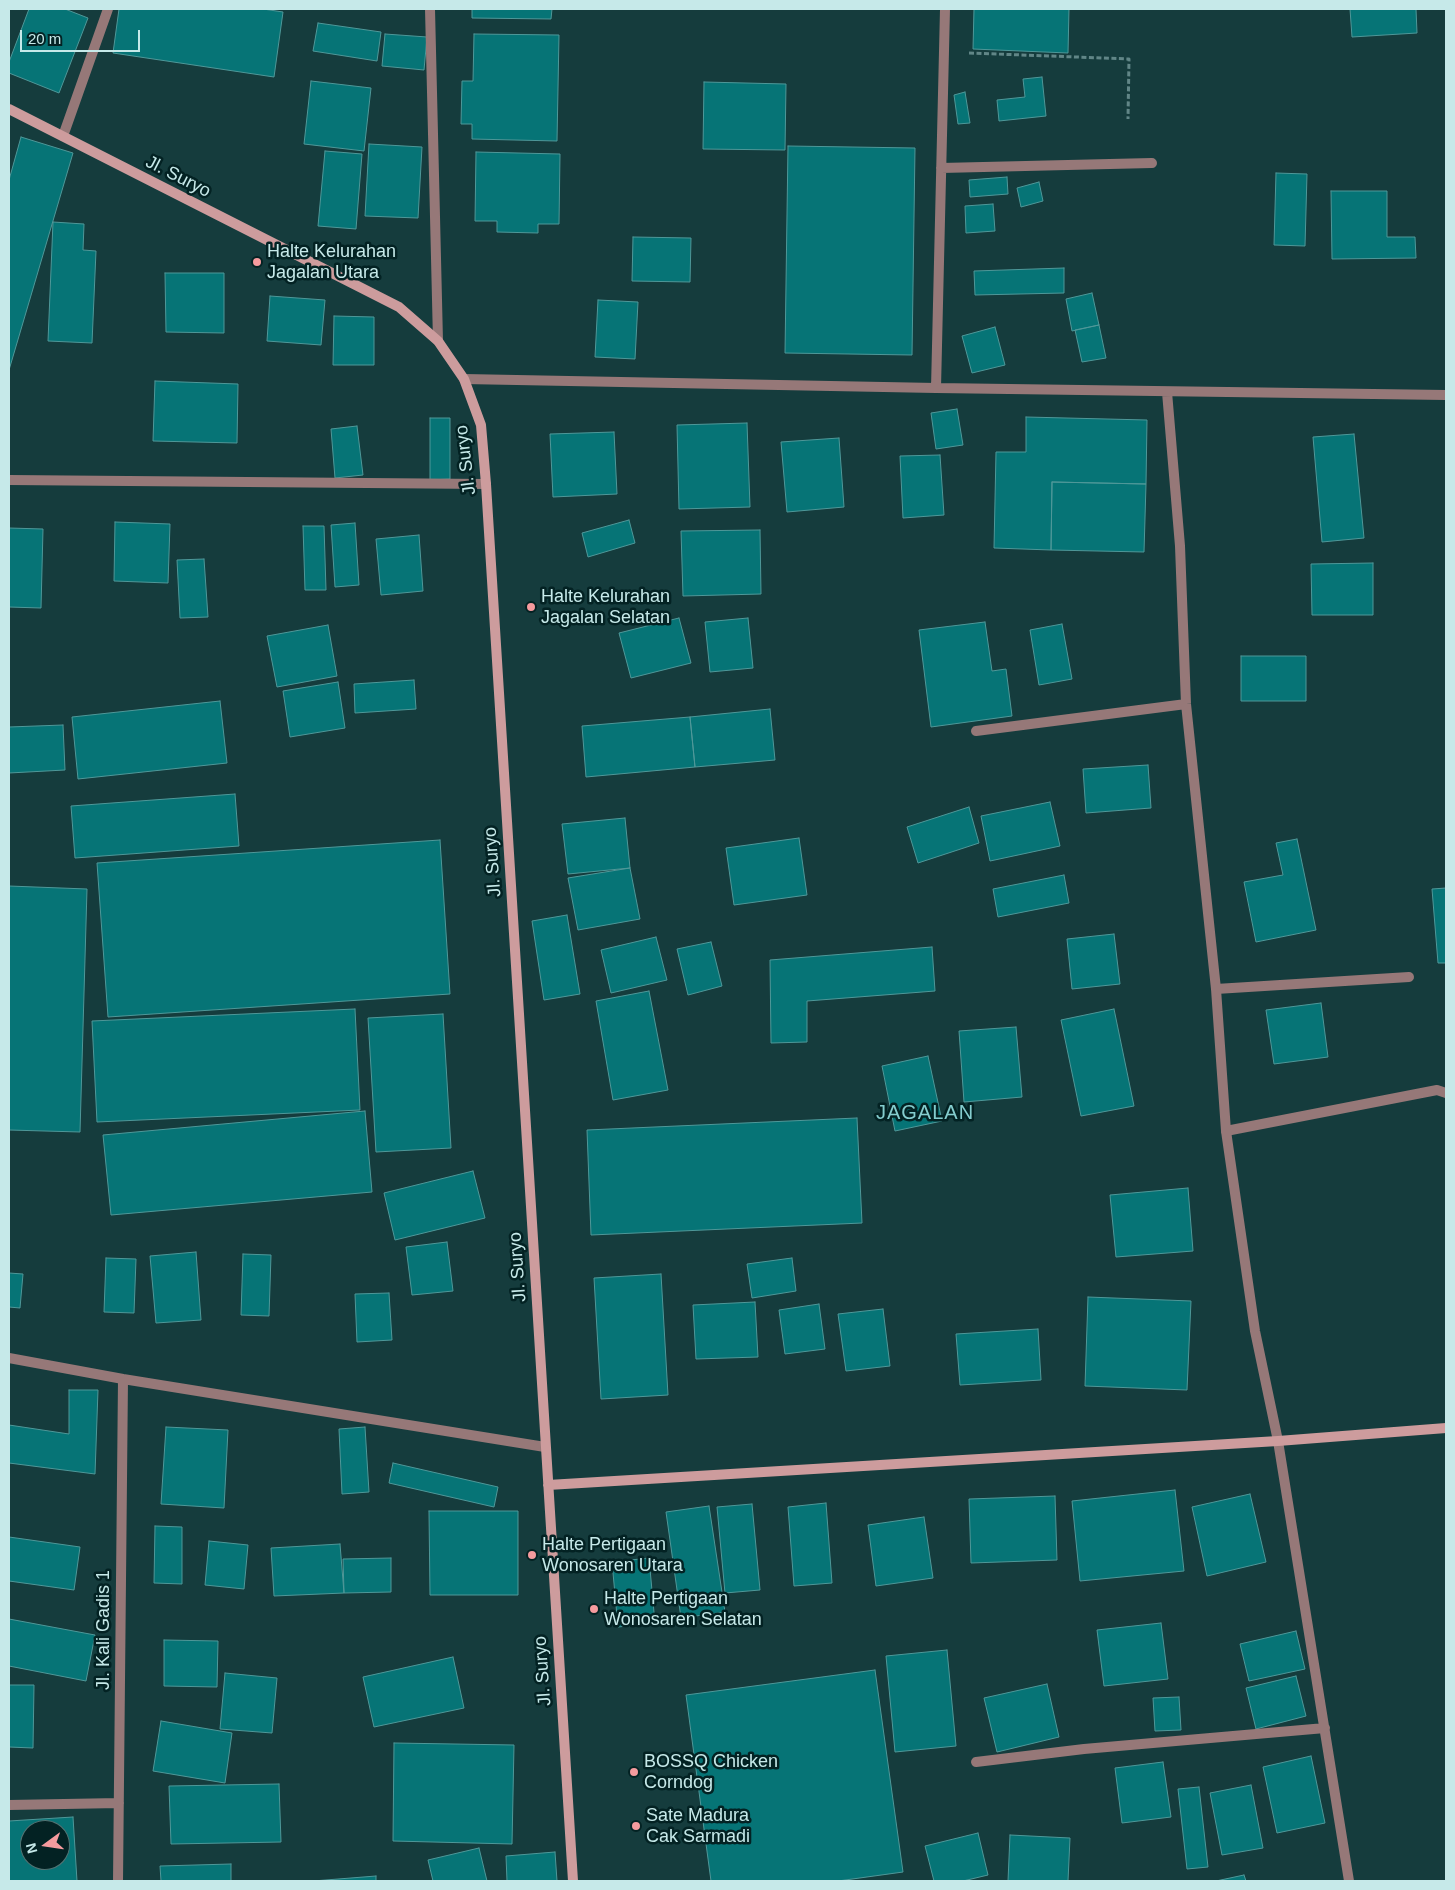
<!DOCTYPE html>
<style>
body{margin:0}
#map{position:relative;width:1455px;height:1890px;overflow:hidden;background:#153c3d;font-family:Arial,sans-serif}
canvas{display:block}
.frame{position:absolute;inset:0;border:10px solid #c6e9e9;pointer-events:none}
.north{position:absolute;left:20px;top:1820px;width:50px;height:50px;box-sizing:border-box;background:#032223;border:1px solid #517272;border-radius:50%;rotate:256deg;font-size:14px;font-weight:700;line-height:20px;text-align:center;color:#c6e9e9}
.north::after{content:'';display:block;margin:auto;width:18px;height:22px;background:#f59b9e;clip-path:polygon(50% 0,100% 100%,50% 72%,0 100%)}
.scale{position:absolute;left:20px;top:30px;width:120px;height:22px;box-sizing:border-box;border:2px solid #c6e9e9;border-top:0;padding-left:6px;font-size:15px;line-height:18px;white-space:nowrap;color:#c6e9e9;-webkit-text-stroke:4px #032223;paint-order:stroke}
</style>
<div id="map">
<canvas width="1455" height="1890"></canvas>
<div class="frame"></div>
<div class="north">N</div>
<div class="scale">20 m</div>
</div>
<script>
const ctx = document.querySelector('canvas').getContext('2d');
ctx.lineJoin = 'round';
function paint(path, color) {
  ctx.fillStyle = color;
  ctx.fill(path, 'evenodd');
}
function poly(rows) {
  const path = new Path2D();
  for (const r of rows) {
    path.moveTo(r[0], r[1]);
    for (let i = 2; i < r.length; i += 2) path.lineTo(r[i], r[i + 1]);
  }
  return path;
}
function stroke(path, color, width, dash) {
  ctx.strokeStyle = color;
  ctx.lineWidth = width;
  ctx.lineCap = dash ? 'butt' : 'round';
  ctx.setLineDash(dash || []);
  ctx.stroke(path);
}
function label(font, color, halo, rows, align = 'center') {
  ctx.font = font + ' Arial,sans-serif';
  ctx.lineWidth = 5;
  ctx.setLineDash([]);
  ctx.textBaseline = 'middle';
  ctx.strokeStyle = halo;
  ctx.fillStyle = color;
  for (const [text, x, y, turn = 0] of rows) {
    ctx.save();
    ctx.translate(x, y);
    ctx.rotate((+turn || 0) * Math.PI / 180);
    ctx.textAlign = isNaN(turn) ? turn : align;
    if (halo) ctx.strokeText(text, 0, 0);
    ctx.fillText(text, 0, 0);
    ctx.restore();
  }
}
const building = poly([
 [29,9,65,9,88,18,59,93,9,73,9,62,29,9],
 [119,9,263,9,283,12,274,77,113,53,119,9],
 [472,9,552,9,551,19,472,18,472,9],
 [974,9,1069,9,1068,53,973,49,974,9],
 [1350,9,1416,9,1417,33,1352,37,1350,9],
 [318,23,381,32,377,61,313,51,318,23],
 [385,34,427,37,424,70,382,66,385,34],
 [474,34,559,35,557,141,472,139,472,124,461,124,462,81,473,81,474,34],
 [1042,77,1046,116,999,121,997,100,1025,97,1023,79,1042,77],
 [311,81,371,88,364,151,304,144,311,81],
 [704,82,786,84,785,150,703,149,704,82],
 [965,92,970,123,958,124,954,95,965,92],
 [21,137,73,153,9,370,9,180,21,137],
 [369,144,422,147,418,218,365,216,369,144],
 [788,146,915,148,912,355,785,353,788,146],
 [325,151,362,154,356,229,318,226,325,151],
 [476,152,560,154,559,224,538,224,538,233,497,232,497,221,475,221,476,152],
 [1276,173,1307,174,1305,246,1274,245,1276,173],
 [1007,177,1008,194,970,197,969,180,1007,177],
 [1039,182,1043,201,1021,207,1017,188,1039,182],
 [1331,191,1387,191,1387,237,1415,237,1416,258,1332,259,1331,191],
 [993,204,995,231,966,233,965,206,993,204],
 [53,222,84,224,83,250,96,251,92,343,48,341,53,222],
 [633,237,691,238,690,282,632,281,633,237],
 [1064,268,1064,293,975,295,974,271,1064,268],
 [165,273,224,273,224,333,166,332,165,273],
 [1092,293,1099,325,1072,331,1066,299,1092,293],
 [270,296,325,300,321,345,267,341,270,296],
 [598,300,638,302,635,359,595,357,598,300],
 [334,316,374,317,374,365,333,365,334,316],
 [1099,325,1106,358,1082,362,1075,330,1099,325],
 [995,327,1005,365,972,373,962,336,995,327],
 [155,381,238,384,237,443,153,441,155,381],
 [957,409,963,445,936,449,931,413,957,409],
 [1026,417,1147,420,1146,484,1052,482,1051,550,994,548,996,452,1026,452,1026,417],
 [430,418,450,418,450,479,430,480,430,418],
 [747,423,750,507,679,509,677,425,747,423],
 [357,426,363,475,335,478,331,429,357,426],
 [614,432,617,494,553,497,550,434,614,432],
 [1354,434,1364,538,1322,542,1313,437,1354,434],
 [839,438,844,507,787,512,781,442,839,438],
 [940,455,944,515,903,518,900,456,940,455],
 [1052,482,1146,484,1144,552,1051,550,1052,482],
 [629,520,635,543,588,557,582,533,629,520],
 [115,522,170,524,168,583,114,581,115,522],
 [355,523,359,585,335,587,331,525,355,523],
 [303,526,324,526,326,590,305,590,303,526],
 [9,528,43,529,41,608,9,607,9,528],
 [760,530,761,594,683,596,681,531,760,530],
 [419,535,423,591,381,595,376,539,419,535],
 [204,559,208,617,180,618,177,560,204,559],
 [1373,563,1373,615,1312,615,1311,564,1373,563],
 [679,618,691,663,631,678,619,633,679,618],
 [748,618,753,668,710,672,705,622,748,618],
 [985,622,992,671,1006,669,1012,716,931,727,919,630,985,622],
 [1062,624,1072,679,1039,685,1030,630,1062,624],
 [328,625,337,676,277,687,267,636,328,625],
 [1241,656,1306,656,1306,701,1241,701,1241,656],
 [414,680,416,709,355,713,354,684,414,680],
 [338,682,345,728,290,737,283,691,338,682],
 [220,701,227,763,78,779,72,717,220,701],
 [770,709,775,760,695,767,690,717,770,709],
 [690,717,695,767,586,777,582,726,690,717],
 [63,725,65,770,9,773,9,727,63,725],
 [1148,765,1151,808,1086,813,1083,769,1148,765],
 [235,794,239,846,75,858,71,806,235,794],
 [1050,802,1060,846,990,861,981,816,1050,802],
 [969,807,979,843,918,863,907,827,969,807],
 [625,818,630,868,568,874,562,824,625,818],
 [799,838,807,895,734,905,726,848,799,838],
 [1297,839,1316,930,1256,942,1244,882,1283,875,1276,843,1297,839],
 [440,840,450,994,108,1017,97,863,440,840],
 [630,868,640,919,578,930,568,878,630,868],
 [1064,875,1069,903,998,917,993,889,1064,875],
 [9,886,87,889,80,1132,9,1130,9,886],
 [1446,888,1446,963,1438,963,1432,889,1446,888],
 [567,915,580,994,544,1000,532,921,567,915],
 [1114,934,1120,984,1072,989,1067,939,1114,934],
 [656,937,667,980,611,993,601,950,656,937],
 [711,942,722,986,688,995,677,949,711,942],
 [932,947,935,991,807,1001,807,1042,771,1043,770,960,932,947],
 [649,991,668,1090,613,1100,596,1001,649,991],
 [1321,1003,1328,1057,1274,1064,1266,1010,1321,1003],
 [355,1009,360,1110,97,1122,92,1021,355,1009],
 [1114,1009,1134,1106,1081,1116,1061,1020,1114,1009],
 [443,1014,451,1148,376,1152,368,1018,443,1014],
 [1016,1027,1022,1097,964,1102,959,1031,1016,1027],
 [928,1056,942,1121,895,1131,882,1066,928,1056],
 [365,1111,372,1192,111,1215,103,1135,365,1111],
 [857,1118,862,1223,591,1235,587,1130,857,1118],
 [473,1171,485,1218,395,1240,384,1193,473,1171],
 [1188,1188,1193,1251,1116,1257,1110,1195,1188,1188],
 [447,1242,453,1291,412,1295,406,1247,447,1242],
 [196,1252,201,1320,156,1323,150,1256,196,1252],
 [243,1254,271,1255,269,1316,241,1315,243,1254],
 [106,1258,136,1259,134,1313,104,1312,106,1258],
 [792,1258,796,1291,752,1298,747,1264,792,1258],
 [9,1273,23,1274,20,1308,9,1307,9,1273],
 [661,1274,668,1395,601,1399,594,1278,661,1274],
 [389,1293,392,1340,357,1342,355,1294,389,1293],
 [1088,1297,1191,1301,1187,1390,1085,1386,1088,1297],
 [755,1302,758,1357,696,1359,693,1305,755,1302],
 [819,1304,825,1349,785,1354,779,1310,819,1304],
 [883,1309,890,1366,846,1371,838,1314,883,1309],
 [1038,1329,1041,1380,960,1385,956,1334,1038,1329],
 [69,1390,98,1390,95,1474,9,1463,9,1425,69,1434,69,1390],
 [166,1427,228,1430,224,1508,161,1504,166,1427],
 [365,1427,369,1492,342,1494,339,1429,365,1427],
 [393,1463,498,1487,494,1507,389,1483,393,1463],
 [1175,1490,1184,1571,1080,1581,1072,1501,1175,1490],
 [1250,1494,1266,1562,1207,1576,1192,1507,1250,1494],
 [1055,1496,1057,1560,971,1563,969,1499,1055,1496],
 [826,1503,832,1583,794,1586,788,1507,826,1503],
 [752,1504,760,1590,725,1593,717,1507,752,1504],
 [709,1506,725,1612,681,1618,666,1512,709,1506],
 [429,1511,518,1511,518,1595,430,1595,429,1511],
 [924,1517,933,1578,876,1586,868,1525,924,1517],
 [155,1526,182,1527,182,1584,154,1583,155,1526],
 [9,1537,80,1547,74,1590,9,1581,9,1537],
 [209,1541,248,1545,244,1589,205,1585,209,1541],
 [340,1544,344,1593,274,1596,271,1548,340,1544],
 [391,1558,391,1592,344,1593,343,1559,391,1558],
 [649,1558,655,1623,618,1627,612,1562,649,1558],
 [9,1619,95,1635,86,1681,9,1666,9,1619],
 [1161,1623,1168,1679,1104,1686,1097,1630,1161,1623],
 [1296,1631,1305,1669,1249,1681,1240,1644,1296,1631],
 [164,1640,218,1641,217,1687,164,1686,164,1640],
 [947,1650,956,1746,895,1752,886,1656,947,1650],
 [453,1657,464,1708,374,1727,363,1677,453,1657],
 [875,1670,903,1872,838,1881,711,1881,686,1695,875,1670],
 [225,1673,277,1678,272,1733,220,1729,225,1673],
 [1296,1676,1306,1716,1256,1729,1246,1688,1296,1676],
 [1047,1684,1059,1737,997,1752,984,1698,1047,1684],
 [9,1685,34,1685,33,1748,9,1747,9,1685],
 [1179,1697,1181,1730,1155,1731,1153,1698,1179,1697],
 [161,1721,232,1733,225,1783,153,1771,161,1721],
 [394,1743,514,1745,512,1844,393,1841,394,1743],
 [1311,1756,1325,1823,1277,1833,1263,1767,1311,1756],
 [1163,1762,1171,1817,1122,1823,1115,1768,1163,1762],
 [279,1784,281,1842,171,1844,169,1786,279,1784],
 [1251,1785,1263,1848,1222,1855,1210,1793,1251,1785],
 [1199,1787,1208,1867,1187,1869,1178,1789,1199,1787],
 [73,1817,77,1881,9,1881,9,1821,73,1817],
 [30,1830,60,1830,60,1860,30,1860,30,1830],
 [978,1833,988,1875,963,1881,934,1881,925,1846,978,1833],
 [1010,1835,1070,1838,1068,1881,1008,1881,1010,1835],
 [479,1848,487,1881,433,1881,428,1860,479,1848],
 [555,1852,557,1881,507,1881,506,1856,555,1852],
 [231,1864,231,1881,161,1881,160,1866,231,1864],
 [1244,1875,1246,1881,1216,1881,1244,1875],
 [376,1876,376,1881,313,1881,376,1876]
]);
const path = poly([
 [969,53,1129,59,1128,119]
]);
const service = poly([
 [1226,1131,1437,1090,1446,1093]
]);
const minor = poly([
 [430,9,438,341],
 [63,136,108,9],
 [941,168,1152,163],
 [464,379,936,388,1446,395],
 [936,388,945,9],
 [1167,392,1180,546,1186,704,1216,989,1226,1131,1255,1331,1278,1441,1349,1881],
 [9,480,486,484],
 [976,731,1186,704],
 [1216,989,1409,977],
 [9,1358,123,1379,545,1447],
 [976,1762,1084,1749,1325,1728],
 [9,1805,119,1803],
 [118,1881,123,1379]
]);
const secondary = poly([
 [9,109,399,307,438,341,464,379,481,425,486,484,573,1881],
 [548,1485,1278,1441,1446,1428]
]);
const markers = [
 [257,262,5,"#f59b9e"],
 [531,607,5,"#f59b9e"],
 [532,1555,5,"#f59b9e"],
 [594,1609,5,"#f59b9e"],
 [634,1772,5,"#f59b9e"],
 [636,1826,5,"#f59b9e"]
];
const streetNames = [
 ["Jl. Suryo",178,177,27],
 ["Jl. Suryo",466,460,-97],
 ["Jl. Suryo",493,862,-94],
 ["Jl. Suryo",518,1267,-94],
 ["Jl. Kali Gadis 1",104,1630,-90],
 ["Jl. Suryo",543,1671,-94]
];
const poiNames = [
 ["Halte Kelurahan",267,252],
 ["Jagalan Utara",267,273],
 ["Halte Kelurahan",541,597],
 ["Jagalan Selatan",541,618],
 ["Halte Pertigaan",542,1545],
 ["Wonosaren Utara",542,1566],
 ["Halte Pertigaan",604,1599],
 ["Wonosaren Selatan",604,1620],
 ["BOSSQ Chicken",644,1762],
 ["Corndog",644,1783],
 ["Sate Madura",646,1816],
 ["Cak Sarmadi",646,1837]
];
const quarterNames = [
 ["JAGALAN",925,1113]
];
paint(building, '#067476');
stroke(building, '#4f9899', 1);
stroke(path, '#618687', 3, [5, 2.5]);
stroke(service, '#967878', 10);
stroke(minor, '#967878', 10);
stroke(secondary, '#cd9c9d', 10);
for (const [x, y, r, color] of markers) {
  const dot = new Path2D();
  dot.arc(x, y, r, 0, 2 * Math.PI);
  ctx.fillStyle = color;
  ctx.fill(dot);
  stroke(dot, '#032223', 2);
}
label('18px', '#c6e9e9', '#032223', streetNames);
label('18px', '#c6e9e9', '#032223', poiNames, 'left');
ctx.letterSpacing = '1px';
label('20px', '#84cdce', '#032223', quarterNames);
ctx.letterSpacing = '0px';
</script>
